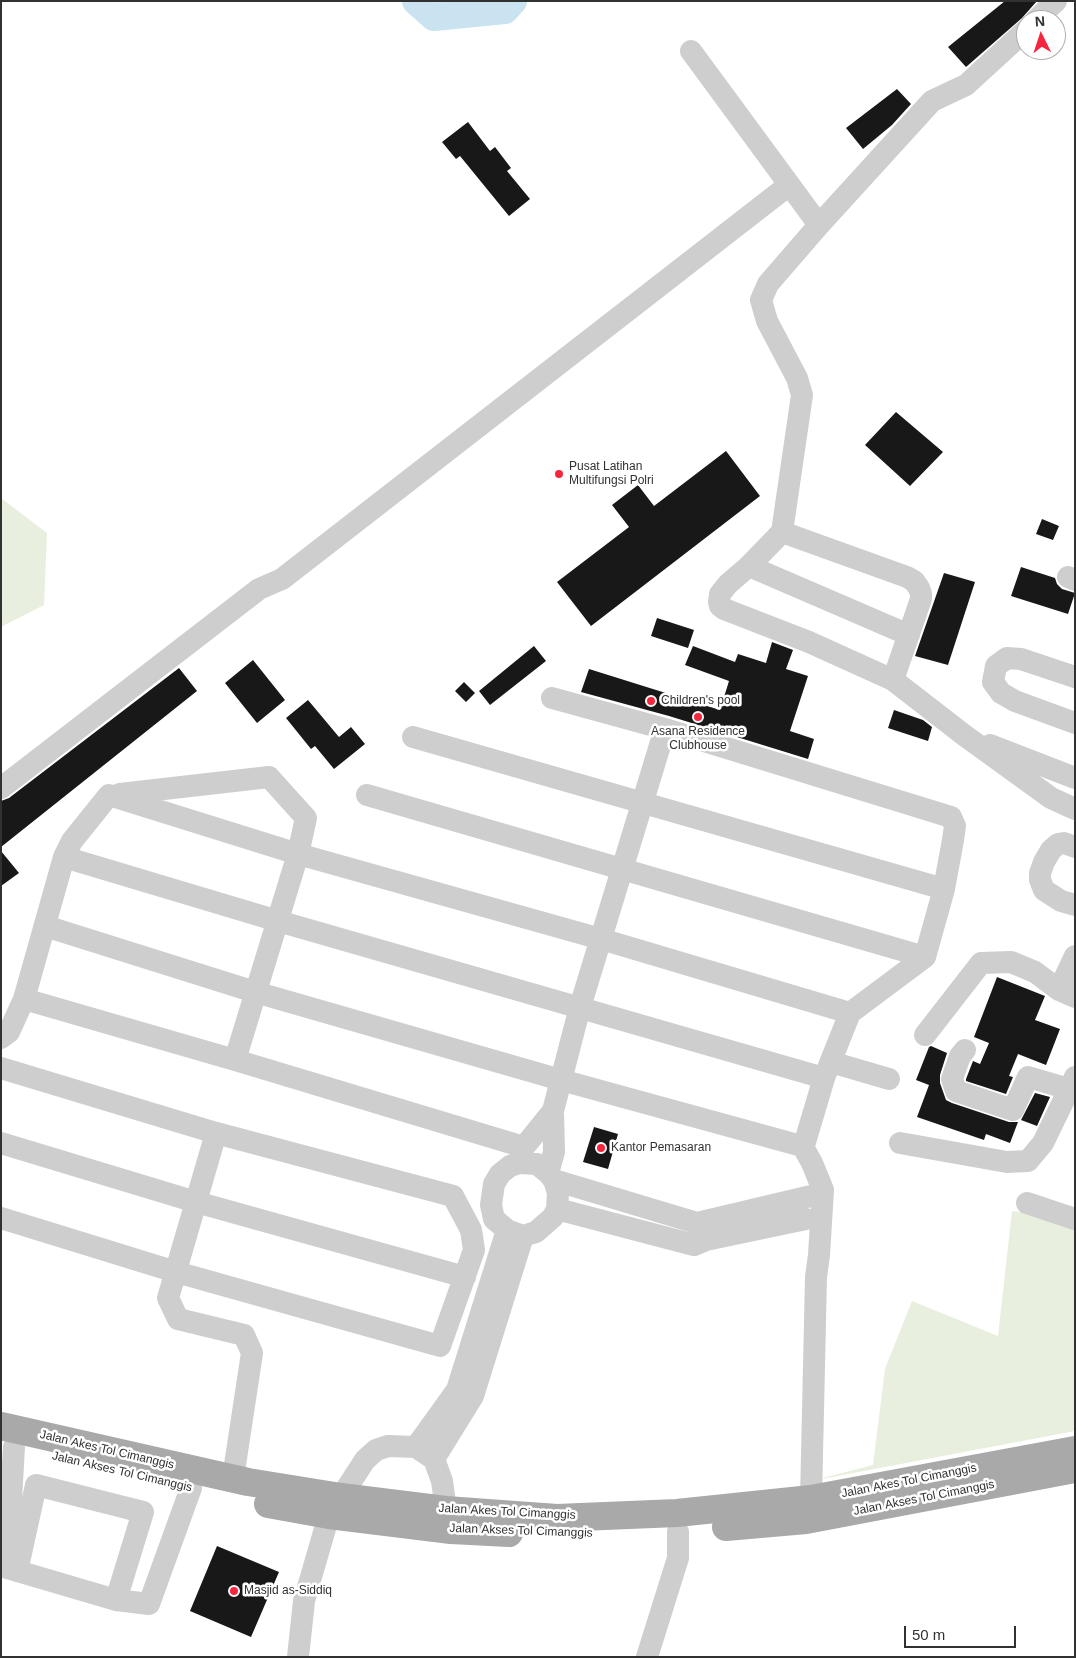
<!DOCTYPE html>
<style>
body{margin:0}
#map{position:relative;width:1076px;height:1658px;overflow:hidden;background:#fff;font-family:Helvetica,sans-serif}
canvas{display:block}
.frame{position:absolute;inset:0;border:2px solid #313131;pointer-events:none}
.north{position:absolute;left:1016px;top:10px;width:50px;height:50px;box-sizing:border-box;background:#fff;border:1px solid #adadad;border-radius:50%;rotate:356deg;font-size:14px;font-weight:700;line-height:20px;text-align:center;color:#313131}
.north::after{content:'';display:block;margin:auto;width:18px;height:22px;background:#f7253e;clip-path:polygon(50% 0,100% 100%,50% 72%,0 100%)}
.scale{position:absolute;left:904px;top:1626px;width:112px;height:22px;box-sizing:border-box;border:2px solid #313131;border-top:0;padding-left:6px;font-size:15px;line-height:18px;white-space:nowrap;color:#313131;-webkit-text-stroke:4px #fff;paint-order:stroke}
</style>
<div id="map">
<canvas width="1076" height="1658"></canvas>
<div class="frame"></div>
<div class="north">N</div>
<div class="scale">50 m</div>
</div>
<script>
const ctx = document.querySelector('canvas').getContext('2d');
ctx.lineJoin = 'round';
function paint(path, color) {
  ctx.fillStyle = color;
  ctx.fill(path, 'evenodd');
}
function poly(rows) {
  const path = new Path2D();
  for (const r of rows) {
    path.moveTo(r[0], r[1]);
    for (let i = 2; i < r.length; i += 2) path.lineTo(r[i], r[i + 1]);
  }
  return path;
}
function stroke(path, color, width, dash) {
  ctx.strokeStyle = color;
  ctx.lineWidth = width;
  ctx.lineCap = dash ? 'butt' : 'round';
  ctx.setLineDash(dash || []);
  ctx.stroke(path);
}
function label(font, color, halo, rows, align = 'center') {
  ctx.font = font + ' Helvetica,sans-serif';
  ctx.lineWidth = 5;
  ctx.setLineDash([]);
  ctx.textBaseline = 'middle';
  ctx.strokeStyle = halo;
  ctx.fillStyle = color;
  for (const [text, x, y, turn = 0] of rows) {
    ctx.save();
    ctx.translate(x, y);
    ctx.rotate((+turn || 0) * Math.PI / 180);
    ctx.textAlign = isNaN(turn) ? turn : align;
    if (halo) ctx.strokeText(text, 0, 0);
    ctx.fillText(text, 0, 0);
    ctx.restore();
  }
}
const green = poly([
 [1,498,47,533,44,605,1,627],
 [1012,1211,1037,1214,1075,1229,1075,1431,811,1481,873,1465,885,1369,912,1301,998,1336]
]);
const river = poly([
 [416,1,434,17,505,10,513,1]
]);
const building = poly([
 [1005,1,1037,1,1022,18,966,67,948,47],
 [897,89,911,104,892,125,863,149,846,128],
 [468,122,490,151,495,147,511,168,507,171,530,199,509,216,460,156,456,159,442,142],
 [896,412,943,452,910,486,865,445],
 [726,451,760,496,591,626,557,582,629,527,612,505,638,485,654,506],
 [1042,519,1059,526,1053,540,1036,534],
 [1021,567,1055,578,1057,584,1062,589,1075,593,1068,614,1011,596],
 [944,573,975,582,948,665,915,656],
 [657,618,694,630,688,648,651,636],
 [772,642,793,650,786,669,808,676,790,731,814,739,808,759,669,716,581,692,589,669,720,710,729,681,685,665,693,646,735,662,738,654,766,663],
 [534,646,546,661,490,705,479,691],
 [253,660,285,700,257,723,225,683],
 [179,668,197,691,1,847,1,801,9,798],
 [464,682,475,693,466,702,455,691],
 [308,700,339,737,351,727,365,744,334,769,315,746,311,749,286,718],
 [894,710,923,720,932,727,928,741,888,728],
 [1,851,19,873,1,886],
 [997,977,1045,996,1035,1020,1060,1029,1046,1065,1018,1054,1009,1076,1013,1077,1006,1094,966,1081,966,1079,973,1061,980,1064,989,1043,974,1037],
 [931,1046,947,1053,940,1075,940,1083,946,1100,952,1103,1009,1122,1018,1122,1010,1143,986,1134,984,1140,917,1117,929,1085,916,1080,929,1047],
 [1035,1093,1050,1097,1037,1126,1021,1120],
 [594,1127,618,1134,608,1169,583,1162],
 [217,1546,279,1572,251,1637,190,1611]
]);
const minor = poly([
 [1036,20,1056,1],
 [691,51,819,225],
 [782,532,802,395,797,378,767,321,761,300,768,284,819,225,932,101,966,85,1026,30],
 [749,566,909,635],
 [1068,577,1075,580],
 [1075,677,1021,659,1007,658,996,666,993,682,1001,693,1015,701,1075,723],
 [893,680,921,599,921,594,919,588,914,581,907,577,782,532,749,566,728,584,720,594,719,602,720,606,724,609,809,642,893,680,964,735,1051,798,1075,809],
 [413,737,944,889],
 [990,745,1075,778],
 [1,788,259,589,282,579,789,185],
 [120,794,269,777,306,818,298,854,235,1060],
 [367,795,925,957],
 [1075,847,1064,843,1058,844,1051,850,1044,862,1040,873,1040,880,1044,890,1061,901,1075,905],
 [64,857,278,921,824,1078,850,1013,925,957,944,889,953,840,955,826,951,817,665,729,552,698],
 [45,926,255,992,561,1080,798,1145,802,1145,805,1142,824,1078],
 [1075,956,1059,990,1075,997],
 [24,999,235,1060,524,1147],
 [925,1035,981,963,1011,962,1035,972,1059,990],
 [1,1038,9,1032,24,999,64,857,72,841,109,795,298,854,601,939,850,1013],
 [965,1050,960,1056,952,1079,956,1091,1013,1110,1028,1077,1069,1089],
 [831,1062,889,1079],
 [1,1068,216,1133,453,1196,471,1230,474,1250,440,1346,176,1272,1,1218],
 [216,1133,168,1298,178,1319,244,1335,252,1353,233,1478],
 [1,1143,196,1202,465,1277],
 [900,1143,1007,1162,1028,1161,1043,1143,1075,1077],
 [802,1145,812,1163,823,1190,819,1255,816,1277,811,1499],
 [519,1161,524,1147,553,1111],
 [519,1163,537,1164,548,1173,554,1180,558,1193,557,1209,553,1217,536,1232,523,1236,507,1230,494,1219,491,1205,494,1184,500,1174,510,1166,519,1163],
 [548,1173,554,1152,553,1111,580,1007,665,729],
 [554,1180,697,1223,811,1196],
 [1027,1203,1075,1219],
 [557,1209,694,1245,706,1240,806,1219],
 [14,1447,7,1568,116,1600,149,1604,191,1488],
 [416,1447,457,1390,507,1230],
 [434,1459,473,1396,523,1236],
 [341,1497,365,1460,376,1450,388,1446,416,1447,434,1459,442,1481,446,1510],
 [18,1567,36,1485,143,1512,116,1600],
 [298,1657,304,1601,329,1515],
 [647,1657,678,1558,678,1532]
]);
const major = poly([
 [1,1426,248,1482,341,1497,446,1510,557,1518,677,1513,811,1499,1075,1450],
 [268,1504,329,1515,451,1530,509,1533],
 [726,1527,806,1520,1075,1469]
]);
const markers = [
 [559,474,5,"#f7253e"],
 [651,701,5,"#f7253e"],
 [698,717,5,"#f7253e"],
 [601,1148,5,"#f7253e"],
 [234,1591,5,"#f7253e"]
];
const poiNames = [
 ["Pusat Latihan",569,467],
 ["Multifungsi Polri",569,481],
 ["Children's pool",661,701],
 ["Asana Residence",698,732,"center"],
 ["Clubhouse",698,746,"center"],
 ["Kantor Pemasaran",611,1148],
 ["Masjid as-Siddiq",244,1591]
];
const streetNames = [
 ["Jalan Akes Tol Cimanggis",107,1450,13],
 ["Jalan Akses Tol Cimanggis",122,1472,13],
 ["Jalan Akes Tol Cimanggis",909,1481,-11],
 ["Jalan Akses Tol Cimanggis",924,1498,-11],
 ["Jalan Akes Tol Cimanggis",507,1512,3],
 ["Jalan Akses Tol Cimanggis",521,1531,2]
];
paint(green, '#e8efde');
stroke(river, '#c9e3f0', 28);
paint(building, '#181818');
stroke(minor, '#cecece', 22);
stroke(major, '#a9a9a9', 28);
for (const [x, y, r, color] of markers) {
  const dot = new Path2D();
  dot.arc(x, y, r, 0, 2 * Math.PI);
  ctx.fillStyle = color;
  ctx.fill(dot);
  stroke(dot, '#fff', 2);
}
label('12px', '#313131', '#fff', poiNames, 'left');
label('12px', '#313131', '#fff', streetNames);
</script>
